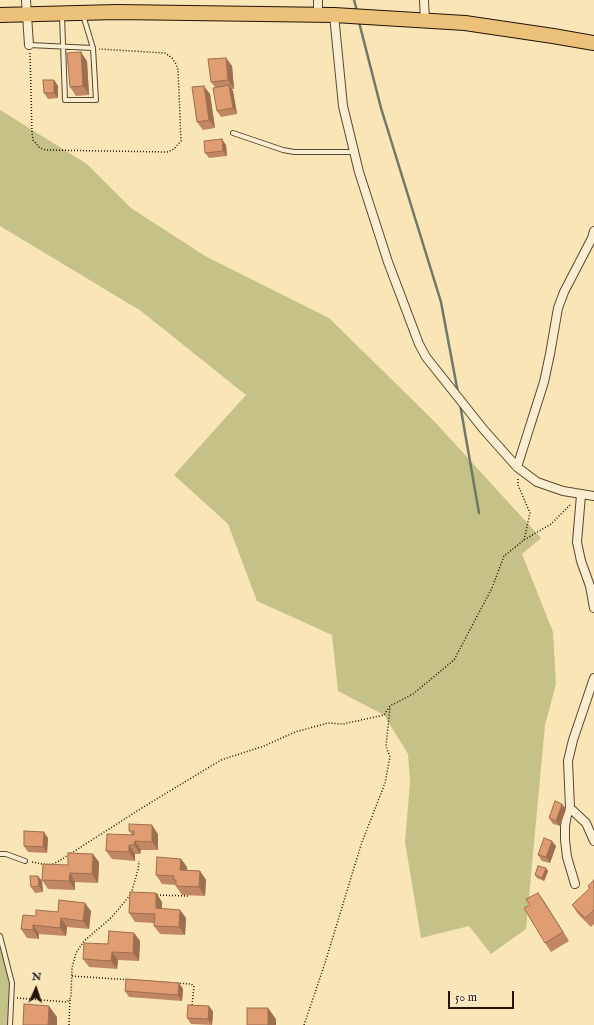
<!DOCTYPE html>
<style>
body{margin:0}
#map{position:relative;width:594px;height:1025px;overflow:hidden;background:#f9e5b6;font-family:"IM FELL English",serif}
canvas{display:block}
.north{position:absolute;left:16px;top:969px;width:40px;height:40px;-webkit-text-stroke:3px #fbeed0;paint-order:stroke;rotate:3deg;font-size:11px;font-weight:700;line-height:16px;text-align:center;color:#231206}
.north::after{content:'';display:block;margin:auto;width:14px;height:18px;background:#231206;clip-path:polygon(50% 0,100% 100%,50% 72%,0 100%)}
.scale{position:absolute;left:448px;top:991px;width:66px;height:18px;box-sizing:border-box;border:2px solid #231206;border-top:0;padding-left:5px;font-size:12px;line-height:14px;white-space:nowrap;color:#231206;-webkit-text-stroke:3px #fbeed0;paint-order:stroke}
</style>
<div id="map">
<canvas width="594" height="1025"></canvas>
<div class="north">N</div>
<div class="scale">50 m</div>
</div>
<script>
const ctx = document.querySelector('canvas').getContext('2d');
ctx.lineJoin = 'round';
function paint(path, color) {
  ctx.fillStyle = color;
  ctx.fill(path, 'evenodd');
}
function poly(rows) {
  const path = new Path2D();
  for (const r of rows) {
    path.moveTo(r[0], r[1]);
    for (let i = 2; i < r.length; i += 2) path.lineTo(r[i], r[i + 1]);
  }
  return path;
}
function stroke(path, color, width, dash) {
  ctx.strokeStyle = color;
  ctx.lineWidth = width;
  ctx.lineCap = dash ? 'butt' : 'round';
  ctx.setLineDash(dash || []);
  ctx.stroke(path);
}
const green = poly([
 [0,110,87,164,131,208,205,256,329,318,434,421,541,538,522,554,553,632,556,684,545,725,526,929,491,954,469,926,421,938,405,842,410,782,408,754,384,715,338,691,332,635,257,601,228,524,174,475,246,395,141,311,0,226],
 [0,935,11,985,10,1025,0,1025]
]);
const stream = poly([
 [354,0,357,11],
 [359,22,381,108,441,302,458,393],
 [460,404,479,513]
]);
const path = poly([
 [30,53,32,133,33,140,40,148,46,150,167,152,174,149,181,141,178,70,176,64,172,58,165,53,99,49],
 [518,479,518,485,530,513,524,540],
 [32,862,47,865,53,864,59,861,145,806,221,760,264,746,295,732,328,723,343,724,384,715,390,706,413,694,454,660,492,588,504,556,524,540,551,524,571,504],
 [157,895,188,896],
 [72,976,191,984,194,986,192,1006],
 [17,998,67,1002,69,1000,71,997,72,968,76,953,84,941,112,917,131,894,138,870,139,861],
 [69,1025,70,999],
 [304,1025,325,963,361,845,385,783,390,757,386,746,390,708]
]);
const lane = poly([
 [62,16,65,100,96,100,93,48,83,15],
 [29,45,93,48],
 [233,133,283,150,294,152,354,152],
 [0,854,6,854,25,861],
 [0,936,12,983,10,1025]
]);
const street = poly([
 [26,0,29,45],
 [318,0,318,16],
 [424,0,425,22],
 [334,15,343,106,359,172,388,262,419,344,426,357,484,430,517,467,537,482,563,491,594,496],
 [517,467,544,382,550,354,558,308,564,292,592,238,594,231],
 [581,495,577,542,581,561,590,586,594,608],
 [594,678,573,740,568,761,570,808,586,823,594,841],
 [570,808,567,815,565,826,565,840,567,857,575,884]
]);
const highway = poly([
 [0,15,117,12,334,15,465,23,553,36,594,43]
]);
const wall = poly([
 [226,58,232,66,234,89,232,89,233,91,237,114,221,117,217,111,215,87,211,82],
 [87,61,89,95,76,96,70,87],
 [54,80,58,86,58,98,48,99,44,93],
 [210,94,215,128,203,130,197,122],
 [226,145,227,156,209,158,205,153],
 [566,809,560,826,553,824,549,818],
 [129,831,158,834,158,850,141,850,140,854,135,854,135,861,112,859,106,851,132,835],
 [48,838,47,853,28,852,24,846],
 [556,846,550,863,542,861,538,855],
 [181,859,187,867,186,870,200,871,206,880,205,896,182,895,176,886,176,885,162,884,156,875],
 [99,862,98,883,75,882,75,890,48,889,42,880,68,865],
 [548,871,544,881,537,878,535,875],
 [38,876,42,881,43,892,35,893,31,887],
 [594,880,594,924,591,927,578,914,572,905,589,889,588,886],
 [156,893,162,902,162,909,180,910,186,918,185,935,160,934,154,926,154,923,135,922,129,913],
 [538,893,569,941,551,952,545,943,530,905],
 [91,911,89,929,67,927,66,936,39,934,39,939,27,938,21,929,36,916,58,912],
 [134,933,140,941,139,961,118,960,117,969,89,967,83,959,108,944],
 [179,983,183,989,182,1001,129,997,125,991],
 [209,1006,213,1012,212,1025,191,1024,187,1018]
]);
const shadedWall = poly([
 [81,52,87,61,89,95,83,86],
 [226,58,232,66,234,89,228,80],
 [54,80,58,86,58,98,54,93],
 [229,85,233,91,237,114,233,108],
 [204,86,210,94,215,128,209,120],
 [222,139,226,145,227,156,223,151],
 [562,804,566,809,560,826,556,821],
 [152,825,158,834,158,850,152,842],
 [44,832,48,838,47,853,43,847],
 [135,841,141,850,140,854,134,845],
 [552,841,556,846,550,863,546,857],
 [129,845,135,854,135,861,129,852],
 [93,854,99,862,98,883,92,874],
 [181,859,187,867,186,879,180,870],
 [546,868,548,871,544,881,542,878],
 [200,871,206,880,205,896,199,887],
 [70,873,75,882,75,890,69,881],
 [38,876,42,881,43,892,39,886],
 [156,893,162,902,162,917,156,908],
 [538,893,544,901,569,941,563,932],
 [85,903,91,911,89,929,83,921],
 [180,910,186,918,185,935,179,927],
 [61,918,67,927,66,936,60,928],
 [33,925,39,934,39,939,33,930],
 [134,933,140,941,139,961,133,953],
 [112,952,118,960,117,969,111,961],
 [179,983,183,989,182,1001,178,995],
 [49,1006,57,1017,57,1025,48,1025],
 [209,1006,213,1012,212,1025,208,1019],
 [268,1008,276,1019,276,1025,268,1025]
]);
const building = poly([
 [81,52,83,86,70,87,67,53,81,52],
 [226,58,228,80,211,82,208,59,226,58],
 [43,80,54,80,54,93,44,93,43,80],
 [229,85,233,108,217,111,213,88,229,85],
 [204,86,209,120,197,122,192,87,204,86],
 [222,139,223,151,205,153,204,141,222,139],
 [555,801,562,804,556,821,549,818,555,801],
 [129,824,152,825,152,842,135,841,134,845,129,845,129,852,106,851,107,834,134,835,134,831,129,831,129,824],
 [24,831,44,832,43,847,24,846,24,831],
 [544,838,552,841,546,857,538,855,544,838],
 [68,853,93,854,92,874,70,873,69,881,42,880,43,864,68,865,68,853],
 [157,857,181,859,180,870,200,871,199,887,176,886,176,880,173,880,174,876,156,875,157,857],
 [538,866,546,868,542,878,535,875,538,866],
 [30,876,38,876,39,886,31,887,30,876],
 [594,880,594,910,585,918,572,905,590,888,588,886,594,880],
 [130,892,156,893,156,908,180,910,179,927,154,926,155,914,129,913,130,892],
 [538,893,563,932,545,943,524,908,530,905,526,899,538,893],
 [59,900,85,903,83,921,61,918,60,928,33,925,33,930,21,929,23,915,36,916,36,910,58,912,59,900],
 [109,931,134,933,133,953,112,952,111,961,83,959,84,943,108,944,109,931],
 [126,979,179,983,178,995,125,991,126,979],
 [24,1004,49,1006,48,1025,23,1025,24,1004],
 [188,1005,209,1006,208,1019,187,1018,188,1005],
 [247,1008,268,1008,268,1025,247,1025,247,1008]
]);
paint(green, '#c5c288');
stroke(stream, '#6d7a68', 2.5);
stroke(lane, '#584732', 6);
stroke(street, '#584732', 10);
stroke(highway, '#231206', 16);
stroke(path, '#231206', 1.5, [1, 2]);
stroke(lane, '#fbeed0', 4);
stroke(street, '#fbeed0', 8);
stroke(highway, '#ecc27b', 14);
paint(wall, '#c18762');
paint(shadedWall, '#9d6e50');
paint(building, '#e09d72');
stroke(building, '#9d6e50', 1);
</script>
